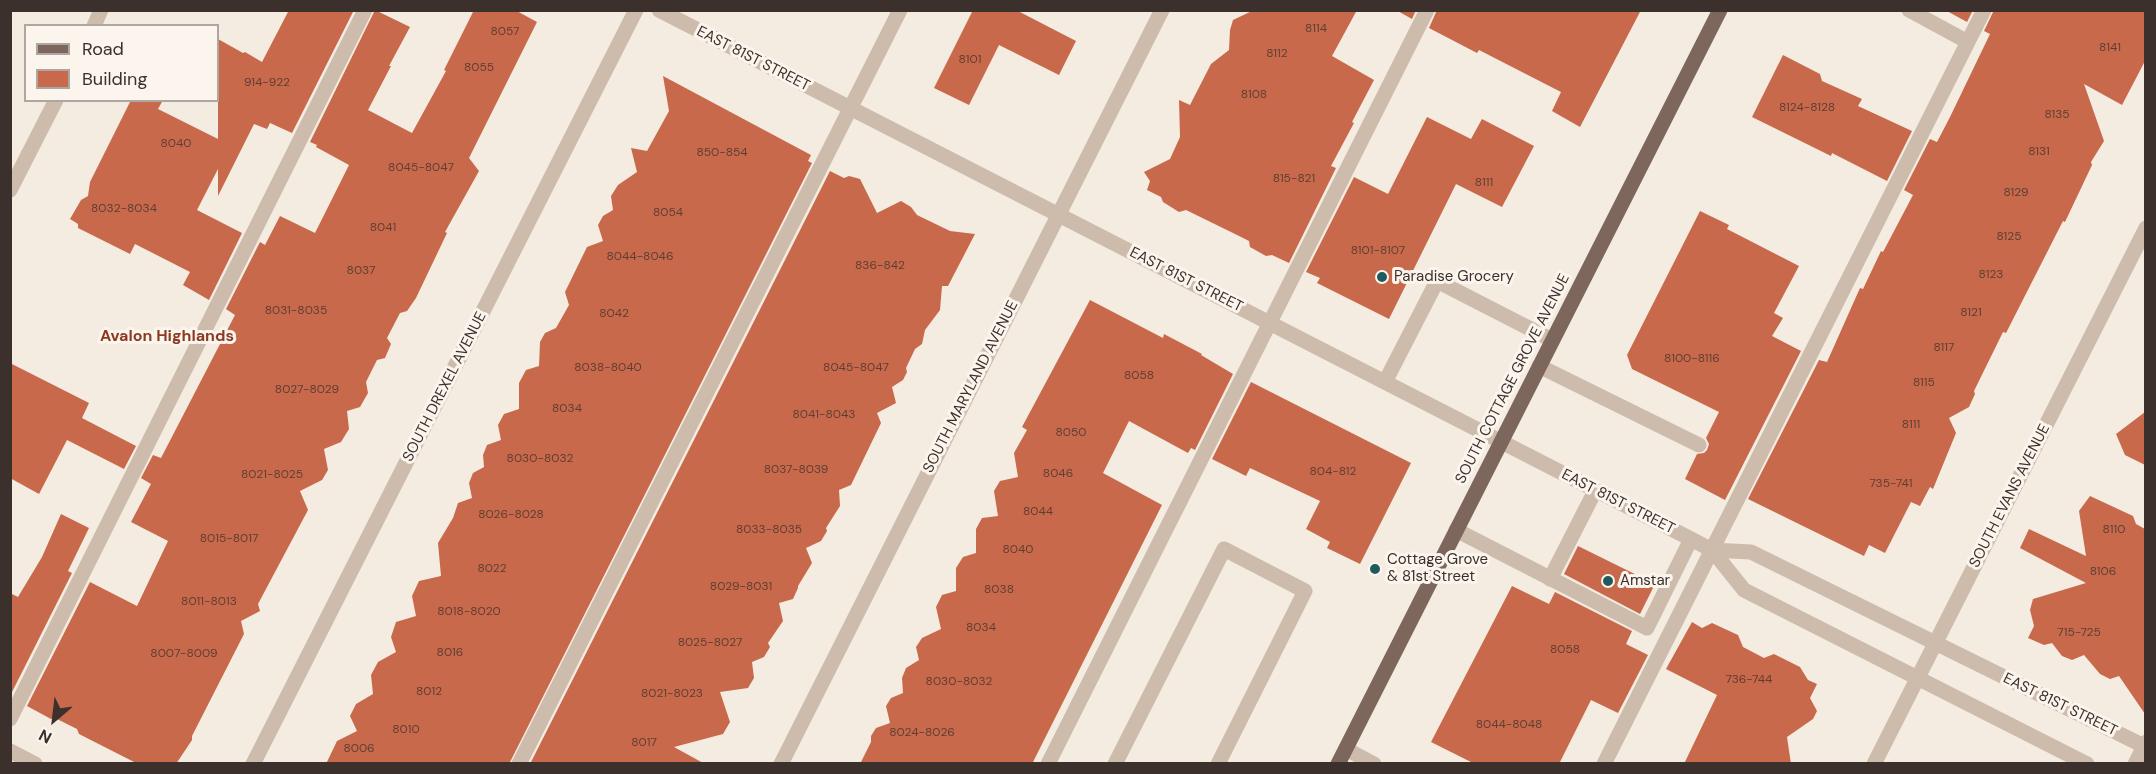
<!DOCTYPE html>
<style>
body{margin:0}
#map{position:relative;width:2156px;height:774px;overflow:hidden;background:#f4ebe1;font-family:"DM Sans",sans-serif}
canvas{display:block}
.frame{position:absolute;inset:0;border:12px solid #3b302b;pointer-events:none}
.legend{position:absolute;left:24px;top:24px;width:195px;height:78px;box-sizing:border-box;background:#fbf5ee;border:2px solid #aea6a0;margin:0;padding:8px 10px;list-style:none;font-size:18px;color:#3b302b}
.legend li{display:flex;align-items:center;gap:12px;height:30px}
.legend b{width:30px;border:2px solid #aea6a0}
.north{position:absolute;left:24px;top:690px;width:60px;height:60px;-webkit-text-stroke:4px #fbf5ee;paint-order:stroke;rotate:208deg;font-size:16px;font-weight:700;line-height:24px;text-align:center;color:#3b302b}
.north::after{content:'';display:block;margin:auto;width:21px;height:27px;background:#3b302b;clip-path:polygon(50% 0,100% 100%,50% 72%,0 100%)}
</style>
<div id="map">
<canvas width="2156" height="774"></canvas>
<div class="frame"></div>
<ul class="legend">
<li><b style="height:8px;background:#7d675c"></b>Road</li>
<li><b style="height:16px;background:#c8694b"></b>Building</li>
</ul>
<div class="north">N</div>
</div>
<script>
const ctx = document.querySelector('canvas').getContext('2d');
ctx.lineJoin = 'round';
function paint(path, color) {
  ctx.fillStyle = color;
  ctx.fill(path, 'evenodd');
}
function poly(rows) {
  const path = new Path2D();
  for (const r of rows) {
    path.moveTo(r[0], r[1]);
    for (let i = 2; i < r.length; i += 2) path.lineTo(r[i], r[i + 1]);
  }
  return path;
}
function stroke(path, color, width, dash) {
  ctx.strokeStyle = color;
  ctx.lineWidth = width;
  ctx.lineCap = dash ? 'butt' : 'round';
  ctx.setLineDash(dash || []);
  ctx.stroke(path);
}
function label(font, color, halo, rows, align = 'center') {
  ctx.font = font + ' "DM Sans",sans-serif';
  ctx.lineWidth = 6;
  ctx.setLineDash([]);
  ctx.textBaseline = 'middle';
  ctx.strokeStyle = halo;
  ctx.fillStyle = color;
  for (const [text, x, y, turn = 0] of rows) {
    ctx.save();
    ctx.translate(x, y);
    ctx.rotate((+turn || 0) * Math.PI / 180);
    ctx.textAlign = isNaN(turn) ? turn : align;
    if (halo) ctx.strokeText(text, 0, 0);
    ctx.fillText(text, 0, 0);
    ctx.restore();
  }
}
const building = poly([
 [289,10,354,10,292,133,270,123,267,129,254,124,218,196,218,169,197,210,242,233,209,300,183,285,190,272,135,244,130,254,78,228,78,224,70,219,81,200,88,196,90,182,131,100,163,100,158,109,218,139,218,39,243,53,245,52,262,62],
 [375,10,410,27,389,66,391,66,368,110,412,133,446,71,444,70,474,10,515,10,537,22,469,158,479,171,445,232,447,233,416,298,407,311,400,313,387,338,391,344,385,358,377,360,366,382,368,393,360,407,347,411,349,429,341,442,324,449,328,470,322,480,300,491,308,510,258,604,260,611,241,621,244,634,192,736,192,740,176,764,138,764,79,734,77,729,55,718,51,719,27,706,90,582,137,606,168,541,131,522,151,484,141,478,153,455,161,458,235,315,226,309,260,242,265,245,280,216,315,233,349,165,316,147,317,145,310,142],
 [973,10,1016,10,1076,41,1059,75,999,45,969,105,934,88],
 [1254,10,1357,10,1332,56,1374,80,1352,122,1354,123,1331,166,1336,168,1289,263,1272,255,1266,256,1250,247,1249,241,1233,233,1186,210,1179,212,1163,202,1161,197,1147,190,1150,181,1144,172,1170,159,1180,137,1179,100,1190,105,1211,64,1229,50,1230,30,1233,20],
 [1396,10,1416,10,1412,19],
 [1437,10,1641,10,1580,127,1552,111,1561,92,1479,50,1477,53,1429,28],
 [1945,10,1973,10,1967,22],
 [1994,10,2145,10,2145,61,2122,105,2084,84,2104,141,2091,162,2092,165,2065,222,2063,221,2006,333,2003,332,1974,391,1975,394,1969,407,1949,418,1956,433,1933,489,1930,487,1920,506,1911,502,1885,553,1869,545,1864,556,1748,499,1819,360,1827,362,1860,288,1863,289,1881,251,1883,252,1913,195,1904,190,1930,139,1937,142,1950,117,1990,34,1984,31],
 [1783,55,1820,74,1822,81,1862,99,1858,106,1912,131,1887,181,1832,153,1831,156,1752,117],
 [663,76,811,155,808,161,812,163,509,764,326,764,337,741,357,731,350,716,356,704,373,694,371,675,378,662,396,652,391,637,396,622,416,616,412,596,419,581,441,576,438,543,453,518,458,503,472,498,469,483,473,473,484,467,483,455,487,445,501,440,498,425,504,414,519,409,519,383,526,370,539,366,540,342,545,333,556,328,569,305,565,292,587,247,603,241,598,225,603,216,613,210,611,196,618,185,637,172,631,148,647,151,669,111],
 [1427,117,1471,139,1482,119,1534,146,1502,207,1456,184,1389,319,1317,283,1320,278,1306,272,1354,177,1388,194],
 [830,171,844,178,849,176,860,179,877,213,901,201,911,207,917,215,950,231,975,234,948,286,942,286,940,310,925,330,922,344,915,349,906,368,907,372,903,380,892,387,896,403,877,413,881,423,851,485,839,490,840,506,826,528,827,531,821,541,806,548,812,563,798,586,798,588,793,599,779,603,783,621,768,643,770,647,764,657,752,662,754,678,748,688,720,692,730,722,723,734,674,747,705,764,530,764],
 [1700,211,1729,225,1727,229,1799,266,1774,313,1783,318,1772,336,1801,351,1725,500,1685,479,1697,454,1704,453,1707,450,1709,444,1706,438,1719,412,1632,369,1627,355],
 [1090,300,1163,338,1164,334,1202,354,1201,355,1233,374,1195,450,1191,448,1188,453,1129,421,1103,473,1162,505,1032,764,860,764,871,742,871,736,876,728,890,723,886,706,891,698,903,693,902,678,906,668,919,660,916,647,922,638,941,629,936,607,942,595,956,591,956,568,963,557,976,553,976,529,982,518,998,516,994,491,1000,481,1018,477,1014,453,1027,430,1022,427],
 [10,363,89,403,82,418,136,446,124,469,67,440,39,494,10,478],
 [1251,382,1411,463,1360,564,1327,548,1330,542,1306,529,1320,501,1250,468,1246,476,1212,459],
 [2145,412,2145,465,2125,455,2116,434],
 [2090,496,2133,516,2136,524,2145,529,2145,714,2119,676,2110,679,2100,674,2084,655,2072,660,2062,656,2052,643,2044,645,2028,638,2034,626,2030,610,2033,599,2086,583,2020,548,2029,529,2086,556,2079,511],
 [61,514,89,528,68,571,72,573,10,696,10,593,18,597,42,557],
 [1578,546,1655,584,1640,614,1564,574],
 [1512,586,1549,604,1555,592,1632,631,1626,644,1648,655,1618,713,1591,700,1559,764,1475,764,1431,742],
 [1692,622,1702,628,1712,623,1738,635,1743,647,1764,658,1774,654,1800,667,1808,680,1817,684,1810,698,1817,711,1813,719,1787,737,1791,764,1684,764,1717,695,1666,669]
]);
const minor = poly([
 [659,10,1691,539,1712,550,1744,590,2087,764],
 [1909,10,1968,42],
 [94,26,101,10],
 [10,190,56,100],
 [1539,366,1699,445],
 [1385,382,1437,281,1552,340],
 [1456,530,1647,628,1691,539],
 [1712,550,1751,552,2146,747],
 [1550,579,1595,491],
 [10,719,365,10],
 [1346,749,1374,764],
 [10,751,35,764],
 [253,764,636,10],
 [519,764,900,10],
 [781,764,1162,10],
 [1048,764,1427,10],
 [1115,764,1224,549,1305,591,1218,764],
 [1604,764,1984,10],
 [1874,764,2146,228],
 [2135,764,2146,742]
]);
const major = poly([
 [1338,764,1720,10]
]);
const markers = [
 [1382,277,6,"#1f5a5e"],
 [1375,569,6,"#1f5a5e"],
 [1608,581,6,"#1f5a5e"]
];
const numberNames = [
 ["8114",1316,29],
 ["8057",505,32],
 ["8141",2110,48],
 ["8112",1277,54],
 ["8101",970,60],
 ["8055",479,68],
 ["914-922",267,83],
 ["8108",1254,95],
 ["8124-8128",1807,108],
 ["8135",2057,115],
 ["8040",176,144],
 ["8131",2039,152],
 ["850-854",722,153],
 ["8045-8047",421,168],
 ["815-821",1294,179],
 ["8111",1484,183],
 ["8129",2016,193],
 ["8032-8034",124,209],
 ["8054",668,213],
 ["8041",383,228],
 ["8125",2009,237],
 ["8101-8107",1378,251],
 ["8044-8046",640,257],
 ["836-842",880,266],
 ["8037",361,271],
 ["8123",1991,275],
 ["8031-8035",296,311],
 ["8121",1971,313],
 ["8042",614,314],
 ["8117",1944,348],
 ["8100-8116",1692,359],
 ["8038-8040",608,368],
 ["8045-8047",856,368],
 ["8058",1139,376],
 ["8115",1924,383],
 ["8027-8029",307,390],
 ["8034",567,409],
 ["8041-8043",824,415],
 ["8111",1911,425],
 ["8050",1071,433],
 ["8030-8032",540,459],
 ["8037-8039",796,470],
 ["804-812",1333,472],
 ["8046",1058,474],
 ["8021-8025",272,475],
 ["735-741",1891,484],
 ["8044",1038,512],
 ["8026-8028",511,515],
 ["8033-8035",769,530],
 ["8110",2114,530],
 ["8015-8017",229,539],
 ["8040",1018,550],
 ["8022",492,569],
 ["8106",2103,572],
 ["8029-8031",741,587],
 ["8038",999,590],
 ["8011-8013",209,602],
 ["8018-8020",469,612],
 ["8034",981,628],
 ["715-725",2079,633],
 ["8025-8027",710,643],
 ["8058",1565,650],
 ["8016",450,653],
 ["8007-8009",184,654],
 ["736-744",1749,680],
 ["8030-8032",959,682],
 ["8012",429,692],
 ["8021-8023",672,694],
 ["8044-8048",1509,725],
 ["8010",406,730],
 ["8024-8026",922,733],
 ["8017",644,743],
 ["8006",359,749]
];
const streetNames = [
 ["EAST 81ST STREET",753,59,27],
 ["EAST 81ST STREET",1186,280,27],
 ["SOUTH COTTAGE GROVE AVENUE",1513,379,-63],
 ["SOUTH DREXEL AVENUE",445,387,-63],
 ["SOUTH MARYLAND AVENUE",971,387,-63],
 ["SOUTH EVANS AVENUE",2010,496,-63],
 ["EAST 81ST STREET",1618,502,27],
 ["EAST 81ST STREET",2060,705,26]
];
const poiNames = [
 ["Paradise Grocery",1394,277],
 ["Cottage Grove",1387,560],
 ["& 81st Street",1387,577],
 ["Amstar",1620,581]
];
const neighbourhoodNames = [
 ["Avalon Highlands",167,337]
];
paint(building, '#c8694b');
stroke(minor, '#cdbbac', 15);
stroke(major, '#7d675c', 15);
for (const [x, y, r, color] of markers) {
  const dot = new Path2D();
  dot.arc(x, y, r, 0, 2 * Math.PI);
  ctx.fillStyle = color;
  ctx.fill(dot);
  stroke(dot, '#fbf5ee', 2);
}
label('12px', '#5e3e33', null, numberNames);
label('15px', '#3b302b', '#fbf5ee', streetNames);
label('15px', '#3b302b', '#fbf5ee', poiNames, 'left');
label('bold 16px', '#8c3b22', '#fbf5ee', neighbourhoodNames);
</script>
